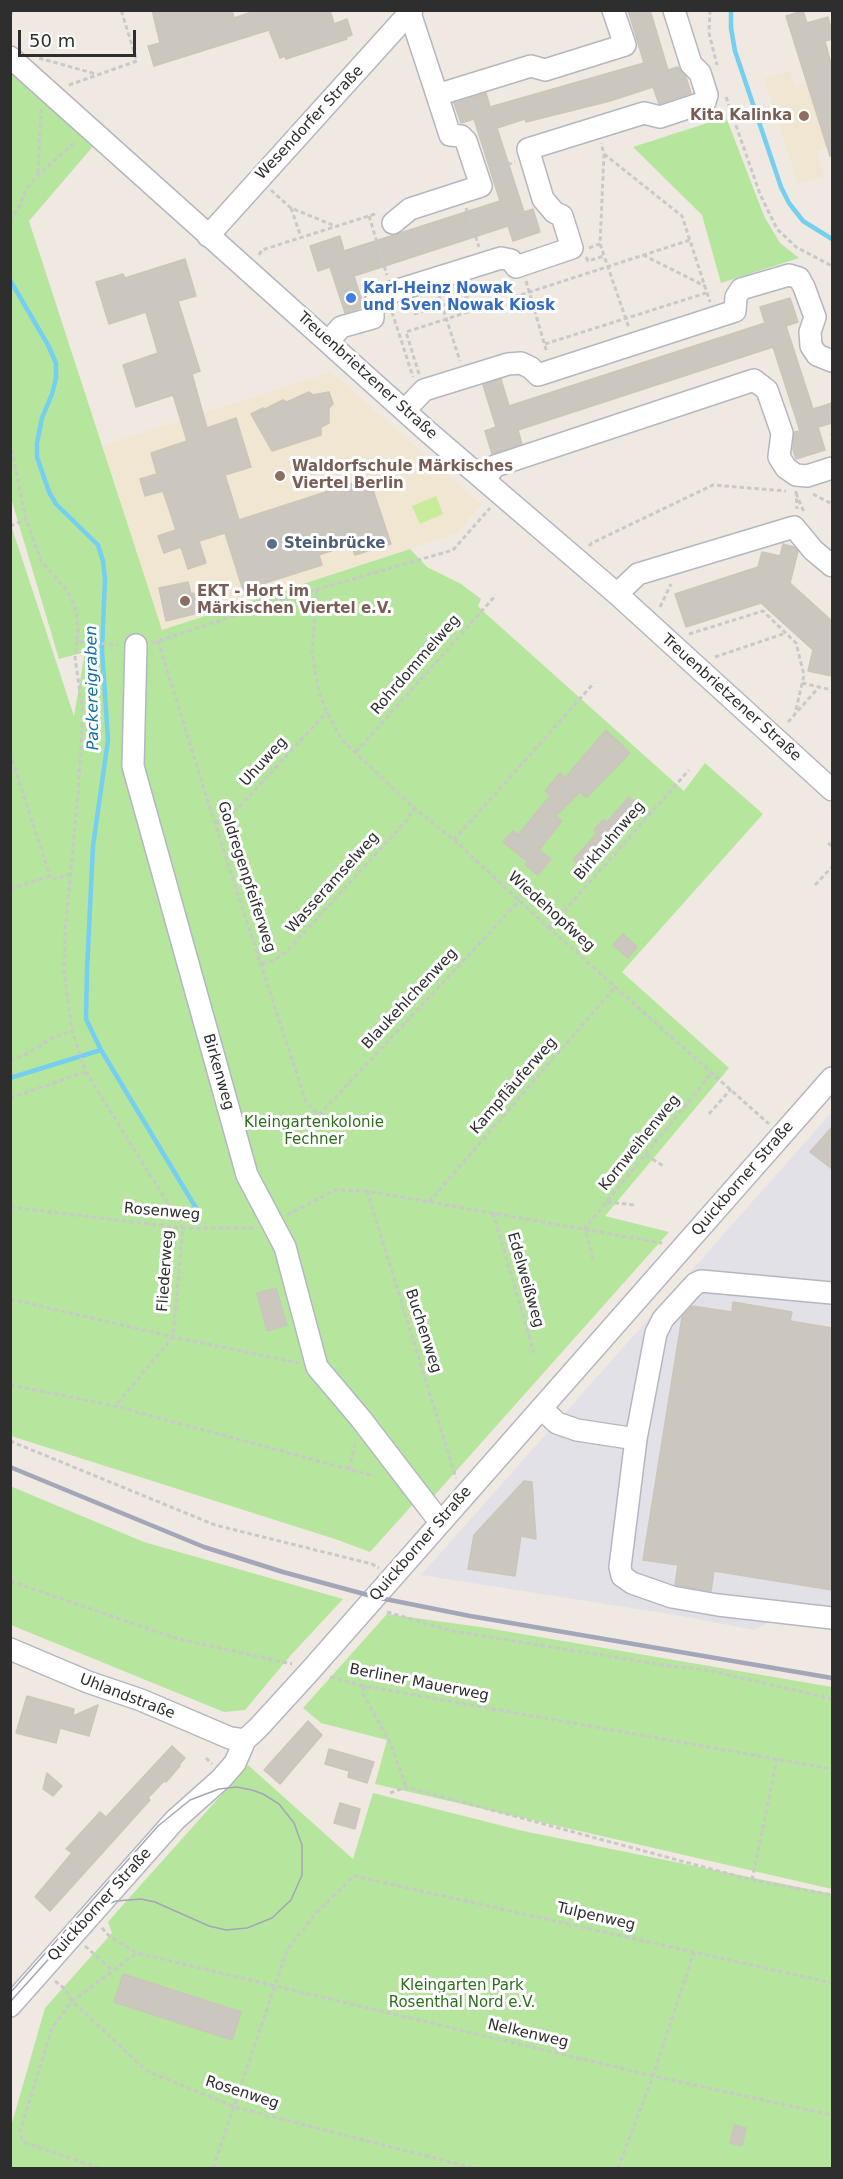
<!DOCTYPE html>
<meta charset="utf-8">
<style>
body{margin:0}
#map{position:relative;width:843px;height:2179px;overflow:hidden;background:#efe9e1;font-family:"DejaVu Sans",sans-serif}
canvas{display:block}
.frame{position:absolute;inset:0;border:12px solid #2e2e2e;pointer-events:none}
.scale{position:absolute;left:18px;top:30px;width:118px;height:27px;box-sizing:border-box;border:3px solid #2e2e2e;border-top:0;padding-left:8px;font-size:18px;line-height:21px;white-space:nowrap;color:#2e2e2e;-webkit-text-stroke:4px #fff;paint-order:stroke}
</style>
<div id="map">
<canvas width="843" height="2179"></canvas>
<div class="frame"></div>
<div class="scale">50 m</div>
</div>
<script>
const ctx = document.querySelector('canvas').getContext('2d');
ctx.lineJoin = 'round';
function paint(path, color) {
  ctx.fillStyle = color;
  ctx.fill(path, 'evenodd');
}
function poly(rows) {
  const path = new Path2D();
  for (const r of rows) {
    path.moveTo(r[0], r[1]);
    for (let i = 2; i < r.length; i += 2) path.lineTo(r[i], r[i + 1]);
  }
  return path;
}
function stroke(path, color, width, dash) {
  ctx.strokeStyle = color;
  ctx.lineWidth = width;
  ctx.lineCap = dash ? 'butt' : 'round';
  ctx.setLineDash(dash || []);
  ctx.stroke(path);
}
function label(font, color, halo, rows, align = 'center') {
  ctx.font = font + ' "DejaVu Sans",sans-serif';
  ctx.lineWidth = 6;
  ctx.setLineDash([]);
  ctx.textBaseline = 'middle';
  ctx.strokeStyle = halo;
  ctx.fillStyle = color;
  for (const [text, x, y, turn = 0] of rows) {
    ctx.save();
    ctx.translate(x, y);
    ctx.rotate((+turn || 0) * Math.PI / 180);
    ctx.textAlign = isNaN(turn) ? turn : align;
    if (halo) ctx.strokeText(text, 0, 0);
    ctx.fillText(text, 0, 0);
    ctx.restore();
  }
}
const industrial = poly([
 [832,1112,832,1607,806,1603,754,1630,676,1615,421,1575]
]);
const education = poly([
 [789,71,795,86,832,74,832,145,816,151,824,176,798,184,764,79],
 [331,372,481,505,457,533,162,630,103,446]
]);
const green = poly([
 [11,70,95,144,29,221,162,630,410,549,427,567,461,584,481,599,478,606,485,613,684,791,705,763,763,814,622,972,729,1068,605,1216,669,1232,425,1506,416,1501,370,1552,338,1540,11,1436,10,522,74,716,85,652,59,659,11,498],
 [726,117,764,216,780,243,799,258,721,283,702,215,633,147],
 [10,1486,144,1542,343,1599,291,1655,245,1710,224,1712,11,1625],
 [387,1614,487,1628,832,1687,832,1889,375,1784,387,1740,321,1723,303,1708],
 [248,1765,353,1859,373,1793,523,1831,832,1894,832,2168,11,2168,10,2130,45,2008,112,1933,108,1922,122,1906]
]);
const pitch = poly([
 [436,496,443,514,420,524,412,506]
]);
const stream = poly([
 [731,10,731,28,735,51,781,187,789,203,803,221,832,239],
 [10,280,48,345,56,363,56,378,52,394,42,418,37,443,37,457,49,492,56,504,98,545,103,561,105,579,102,650,108,740,93,846,87,970,86,1019,101,1050,196,1208],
 [10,1078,101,1050]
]);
const building = poly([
 [152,10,232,10,234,18,258,10,330,10,334,24,347,19,352,35,346,37,347,39,286,59,285,56,280,58,269,30,154,66,148,46,160,43,152,10],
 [628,10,650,10,668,70,678,67,686,77,691,93,659,104,653,87,610,101,526,122,525,119,497,128,524,212,533,209,540,232,513,241,508,226,354,276,362,301,360,308,345,313,330,267,318,271,310,246,340,236,344,251,500,201,474,119,461,123,454,103,486,93,490,107,644,63,628,10],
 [803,11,807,23,828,17,832,32,832,39,825,41,832,68,832,155,830,156,786,16,803,11],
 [185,259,196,296,178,301,200,371,192,374,207,428,236,418,251,467,225,475,239,520,369,478,391,544,355,555,351,544,319,555,322,565,243,590,225,533,199,541,206,563,188,569,181,547,164,553,158,536,176,530,163,491,145,496,140,479,157,474,151,453,187,441,173,395,136,407,123,365,158,353,146,312,109,324,96,282,123,274,125,278,185,259],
 [790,298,798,322,786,326,813,409,832,403,832,423,818,427,825,450,796,459,793,450,794,432,800,431,773,347,518,430,522,444,492,454,485,431,496,427,483,385,501,379,509,406,765,323,760,307,790,298],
 [309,392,313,395,329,392,333,404,329,408,329,423,321,427,321,435,272,451,251,414,263,408,265,409,283,400,287,402,309,392],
 [783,544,794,547,798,551,790,583,832,621,832,676,808,671,813,650,761,603,686,627,675,594,758,567,762,552,780,556,783,544],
 [188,582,191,594,194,593,198,613,166,621,159,588,188,582],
 [606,730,630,753,586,798,580,792,556,816,562,821,539,850,551,859,538,875,525,865,528,862,503,842,513,831,518,835,551,795,545,791,560,773,565,778,606,730],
 [629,797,638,806,584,869,573,860,597,833,594,830,604,819,607,822,629,797],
 [623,934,637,947,628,958,613,945,623,934],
 [832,1127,832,1169,810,1152,832,1127],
 [276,1288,287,1325,267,1331,257,1293,276,1288],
 [733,1302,792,1312,790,1321,832,1328,832,1590,714,1571,711,1591,675,1585,678,1565,643,1560,682,1317,692,1306,732,1312,733,1302],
 [524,1481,532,1482,536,1539,521,1536,515,1576,468,1569,474,1535,524,1481],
 [27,1696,74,1709,73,1716,98,1705,89,1736,60,1728,56,1743,16,1733,27,1696],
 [308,1721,322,1735,280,1784,264,1770,308,1721],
 [172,1746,185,1758,179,1765,180,1766,166,1782,164,1781,148,1798,150,1800,50,1911,35,1897,72,1853,66,1849,100,1812,106,1817,172,1746],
 [329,1749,374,1762,367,1783,348,1777,349,1771,325,1764,329,1749],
 [47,1773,62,1786,53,1796,43,1789,47,1773],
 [340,1803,360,1809,355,1829,334,1823,340,1803],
 [123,1974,241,2012,232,2040,114,2002,123,1974],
 [734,2125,746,2128,742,2146,730,2143,734,2125]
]);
const path = poly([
 [710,10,709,33,717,65],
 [10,16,13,10],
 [39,58,96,74],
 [69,85,137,61,121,10],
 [726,97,760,194,777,229,796,247,832,266],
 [604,154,682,216,710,302],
 [493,169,515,162],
 [38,173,41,109],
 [271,190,291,208,335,226],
 [291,208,301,237],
 [466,208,479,247],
 [369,216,387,275],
 [10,221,19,207,26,189,38,175,76,141],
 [600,244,629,328],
 [589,248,600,244,604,154,601,143],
 [259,255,262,250,378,213],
 [643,255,705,286],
 [586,257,588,261,604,256],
 [526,281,547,353],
 [439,296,460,361],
 [392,312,413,377],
 [414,314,469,297],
 [545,344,706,293],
 [419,374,406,332,690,240],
 [832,433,832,436],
 [10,442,26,519,41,561,68,592,75,606,78,629,77,641,118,645],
 [796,491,797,509],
 [796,493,804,512],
 [813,494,832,504],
 [10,526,25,520],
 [589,546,592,543,713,485,786,491],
 [317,589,312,653,319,692,327,712,342,740,414,808,454,840,549,928,769,1124],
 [660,607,671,584],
 [689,634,763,611,796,643,804,675,795,714],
 [77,641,75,658,83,713,78,794,65,932,64,971,72,1031,86,1072,183,1228,173,1337,115,1406],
 [158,641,215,824,306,1102,319,1115,520,900],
 [152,643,291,597,453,550,490,508],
 [715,657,786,633],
 [802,683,832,690],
 [788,722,819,687],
 [356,752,496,595],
 [10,753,50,876],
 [215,824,226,818,240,806,327,712],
 [454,840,594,683],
 [828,843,832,846],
 [815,885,832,867],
 [10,889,50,876,55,879,71,874],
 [549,928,689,770],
 [262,964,274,960,287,951,407,820,414,808],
 [10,1060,27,1054,52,1038,72,1031],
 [10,1098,85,1072],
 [709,1114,731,1089],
 [646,1155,665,1167],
 [367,1191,456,1478],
 [429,1202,616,986],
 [607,1202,635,1205],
 [10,1207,183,1228,257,1228],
 [493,1213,534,1353],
 [287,1215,335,1190,367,1191,662,1243],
 [593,1259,585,1228,712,1073],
 [10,1299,173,1337,299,1363],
 [10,1385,115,1406,374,1476],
 [10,1441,215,1525,372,1564,379,1568],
 [349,1470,355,1443],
 [10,1581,175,1638,292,1664],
 [387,1612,452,1631,670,1666,708,1670,832,1699],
 [330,1677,364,1686,832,1769],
 [364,1686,363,1694,391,1744,406,1787],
 [206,1758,212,1764],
 [390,1793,406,1787,752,1880,832,1895],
 [752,1880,777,1759],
 [102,1928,110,1937,137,1953,653,2076,832,2115],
 [85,1946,113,1971],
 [55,1981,65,1989,72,2001,147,2071,235,2107,473,2168],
 [99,2168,23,2142,20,2131,52,2028,72,2001,137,1953],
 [213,2168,287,1950,316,1913,354,1876,832,1983],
 [618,2168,653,2076,694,1952]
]);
const minor = poly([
 [410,13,437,95,531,66,545,70,625,45,613,10],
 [10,57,427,431,617,594,832,790],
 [393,223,410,209,481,186,466,141,461,136,450,135,437,95],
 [208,236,412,10],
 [329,341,341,327,373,318,373,305,382,295,501,258,511,260,516,267,572,248,562,216,554,212,543,199,528,149,644,113,660,117,705,102,707,95,700,73,691,64,674,10],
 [405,410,424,390,508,364,521,363,531,368,538,375,735,311,736,297,741,289,789,275,799,278,804,287,815,317,810,332,811,346,817,355,832,361],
 [484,480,495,466,754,380,767,390,782,433,779,457,786,468,796,475,807,476,832,468],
 [617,594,638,574,794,527,813,550,832,566],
 [136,645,133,766,247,1175,285,1247,317,1367,361,1419,440,1522],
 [832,1293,701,1281,695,1284,663,1319,656,1333,636,1439,620,1567,622,1576,632,1583,672,1597,718,1605,832,1618],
 [542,1409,557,1423,577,1430,636,1439],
 [10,1649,88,1682,141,1700,230,1738,245,1740],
 [10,2006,175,1820,221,1779,235,1763,245,1740,258,1728,310,1671,832,1078]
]);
const tram = poly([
 [10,1993,158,1826,190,1800,219,1789,237,1787,252,1790,263,1794,279,1804,294,1823,302,1845,302,1875,291,1900,272,1918,247,1928,226,1930,209,1926,155,1902,141,1899,116,1901,101,1907,83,1921,10,2002]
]);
const rail = poly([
 [10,1467,204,1547,283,1572,375,1597,470,1616,832,1678]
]);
const markers = [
 [804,116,6,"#8d6e63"],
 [351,298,6,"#3f7fe0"],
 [280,476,6,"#8d6e63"],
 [272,544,6,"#5c6f8a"],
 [185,601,6,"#8d6e63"]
];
const educationNames = [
 ["Kita Kalinka",792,116,"right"],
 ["Waldorfschule Märkisches",292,467],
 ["Viertel Berlin",292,484],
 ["EKT - Hort im",197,592],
 ["Märkischen Viertel e.V.",197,609]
];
const streetNames = [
 ["Wesendorfer Straße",310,123,-47],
 ["Treuenbrietzener Straße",367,376,42],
 ["Rohrdommelweg",416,665,-49],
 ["Treuenbrietzener Straße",731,698,42],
 ["Uhuweg",264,762,-47],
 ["Birkhuhnweg",610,841,-49],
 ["Goldregenpfeiferweg",246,877,72],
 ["Wasseramselweg",333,883,-48],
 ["Wiedehopfweg",551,912,42],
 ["Blaukehlchenweg",410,999,-47],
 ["Birkenweg",218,1072,74],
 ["Kampfläuferweg",514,1086,-49],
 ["Kornweihenweg",640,1143,-51],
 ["Quickborner Straße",743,1179,-49],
 ["Rosenweg",162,1212,5],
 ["Fliederweg",166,1271,-86],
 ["Edelweißweg",525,1280,74],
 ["Buchenweg",423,1331,72],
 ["Quickborner Straße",421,1544,-49],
 ["Berliner Mauerweg",419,1683,11],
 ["Uhlandstraße",127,1697,21],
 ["Quickborner Straße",100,1905,-48],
 ["Tulpenweg",596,1917,13],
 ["Nelkenweg",528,2034,13],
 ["Rosenweg",242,2093,18]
];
const shopNames = [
 ["Karl-Heinz Nowak",363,289],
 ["und Sven Nowak Kiosk",363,306]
];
const serviceNames = [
 ["Steinbrücke",284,544]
];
const parkNames = [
 ["Kleingartenkolonie",314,1123],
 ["Fechner",314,1140],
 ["Kleingarten Park",462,1986],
 ["Rosenthal Nord e.V.",462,2003]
];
const waterNames = [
 ["Packereigraben",93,688,-91]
];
paint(industrial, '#e3e1e8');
paint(education, '#f0e6d1');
paint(green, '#b6e59e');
paint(pitch, '#c9ec9a');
stroke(stream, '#75cff0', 4.5);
paint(building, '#cbc7bf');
stroke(building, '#cbc5ba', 1.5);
stroke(minor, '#b4b7c1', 24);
stroke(path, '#c9c9c9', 3, [4.5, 3]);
stroke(minor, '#fff', 21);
stroke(tram, '#a3a6b8', 1.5);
stroke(rail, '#a3a6b8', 4.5);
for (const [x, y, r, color] of markers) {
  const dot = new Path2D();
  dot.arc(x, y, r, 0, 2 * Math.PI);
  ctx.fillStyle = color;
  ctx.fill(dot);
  stroke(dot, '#fff', 2);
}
label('bold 15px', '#785e54', '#fff', educationNames, 'left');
label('15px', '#2e2e2e', '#fff', streetNames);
label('bold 15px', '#366cbe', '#fff', shopNames, 'left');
label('bold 15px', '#4e5e75', '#fff', serviceNames, 'left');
label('15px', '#2c6e1b', '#fff', parkNames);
label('italic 16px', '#0d6fa3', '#fff', waterNames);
</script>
